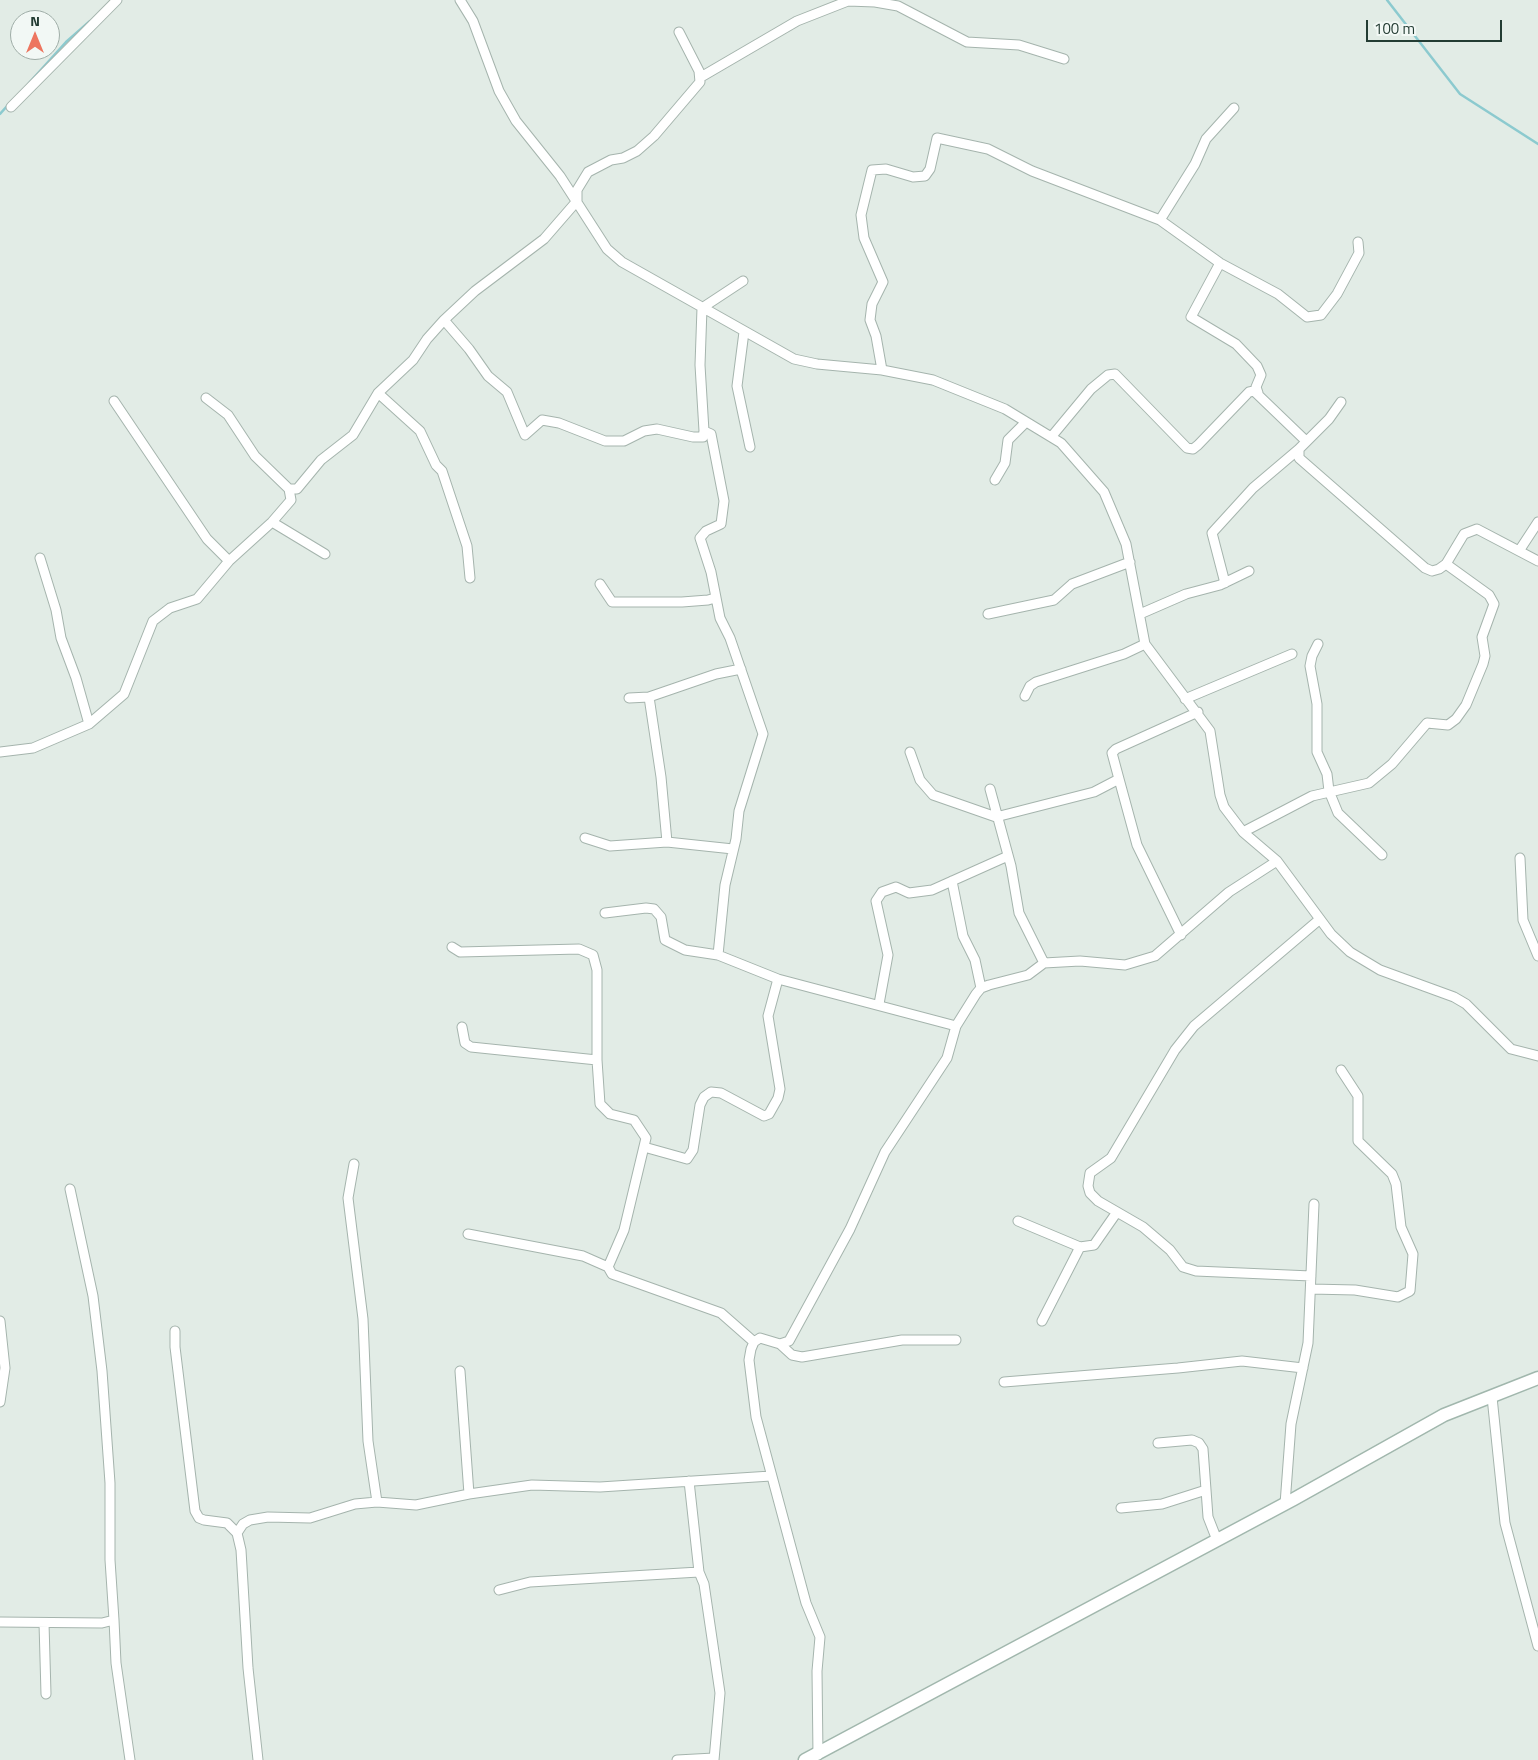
<!DOCTYPE html>
<style>
body{margin:0}
#map{position:relative;width:1538px;height:1760px;overflow:hidden;background:#e2ece6;font-family:"Titillium Web",sans-serif}
canvas{display:block}
.north{position:absolute;left:10px;top:10px;width:50px;height:50px;box-sizing:border-box;background:#f2f8f5;border:1px solid #9fada7;border-radius:50%;rotate:0deg;font-size:14px;font-weight:700;line-height:20px;text-align:center;color:#233c33}
.north::after{content:'';display:block;margin:auto;width:18px;height:22px;background:#ed755f;clip-path:polygon(50% 0,100% 100%,50% 72%,0 100%)}
.scale{position:absolute;left:1366px;top:20px;width:136px;height:22px;box-sizing:border-box;border:2px solid #233c33;border-top:0;padding-left:6px;font-size:15px;line-height:18px;white-space:nowrap;color:#233c33;-webkit-text-stroke:4px #f2f8f5;paint-order:stroke}
</style>
<div id="map">
<canvas width="1538" height="1760"></canvas>
<div class="north">N</div>
<div class="scale">100 m</div>
</div>
<script>
const ctx = document.querySelector('canvas').getContext('2d');
ctx.lineJoin = 'round';
function poly(rows) {
  const path = new Path2D();
  for (const r of rows) {
    path.moveTo(r[0], r[1]);
    for (let i = 2; i < r.length; i += 2) path.lineTo(r[i], r[i + 1]);
  }
  return path;
}
function stroke(path, color, width, dash) {
  ctx.strokeStyle = color;
  ctx.lineWidth = width;
  ctx.lineCap = dash ? 'butt' : 'round';
  ctx.setLineDash(dash || []);
  ctx.stroke(path);
}
const stream = poly([
 [1387,0,1460,94,1538,144],
 [29,83,66,42,90,21],
 [0,114,8,105]
]);
const minor = poly([
 [460,0,473,21,499,91,516,121,560,176,607,249,622,262,794,359,817,364,882,370,933,380,1005,409,1061,443,1104,492,1126,544,1145,644,1210,731,1220,795,1224,807,1243,832,1277,861,1331,934,1350,952,1380,970,1454,997,1466,1004,1511,1049,1538,1056],
 [701,77,797,21,848,1,875,2,898,6,967,42,1019,45,1064,59],
 [11,107,117,0],
 [1160,220,1195,164,1206,139,1234,108],
 [1220,263,1191,317,1236,344,1257,366,1261,375,1256,387,1258,393],
 [444,320,469,349,488,376,507,392,525,435,542,420,559,423,605,441,624,441,644,431,657,429,693,437,703,437,704,431,711,434,724,501,721,524,706,531,700,538,711,572,720,618,730,638,763,734,739,811,736,839,725,885,718,955],
 [744,332,737,386,750,447],
 [882,370,876,336,870,320,872,304,883,282,864,238,861,215,872,170,886,169,913,177,925,176,930,169,937,138,988,149,1032,171,1160,220,1220,263,1278,294,1307,317,1321,315,1337,294,1359,253,1358,242],
 [378,393,420,431,436,465,442,471,467,546,470,578],
 [206,398,228,415,255,456,289,489,297,489,321,460,353,435,378,393,413,360,427,339,444,320,475,291,544,239,577,201,577,190,588,172,611,160,623,158,637,151,654,136,700,82,699,71,679,32],
 [114,401,207,539,229,561],
 [1341,402,1329,419,1299,449,1299,458,1425,568,1432,571,1439,569,1446,564,1464,534,1477,529,1538,561],
 [704,431,700,365,702,308,743,281],
 [1052,436,1091,389,1108,375,1115,374,1187,448,1193,449,1198,445,1249,392,1254,391,1306,441],
 [995,480,1005,463,1008,440,1026,422],
 [272,522,325,554],
 [1519,551,1538,522],
 [40,558,56,610,61,638,76,678,89,724],
 [1225,583,1212,533,1253,488,1299,449],
 [600,584,612,602,682,602,708,600,715,598],
 [988,614,1054,600,1072,584,1130,562],
 [1140,614,1186,594,1220,585,1249,571],
 [1318,644,1312,656,1310,666,1317,704,1317,752,1327,774,1329,791,1338,813,1382,855],
 [1025,696,1030,686,1036,682,1124,654,1145,644],
 [649,697,661,777,667,842],
 [629,698,649,697,716,674,741,669],
 [1185,699,1292,654],
 [0,752,33,748,89,724,124,694,153,621,170,608,197,599,229,561,272,522,291,500,289,489],
 [910,752,920,780,933,795,996,817,1094,792,1119,779,1137,845,1181,935],
 [1119,779,1112,753,1116,749,1198,712],
 [990,789,1011,866,1019,913,1044,963,1080,961,1125,965,1155,956,1229,892,1277,861],
 [1243,832,1312,796,1369,783,1392,764,1427,723,1448,725,1456,719,1466,705,1483,664,1485,656,1482,637,1494,604,1489,595,1446,564],
 [585,838,610,846,667,842,733,849],
 [1520,858,1523,920,1538,956],
 [952,881,963,936,975,960,981,988],
 [605,913,646,908,654,909,661,917,665,940,685,950,718,955,778,979,956,1026],
 [452,947,460,952,579,949,593,955,597,970,597,1060,600,1104,610,1114,634,1120,646,1138,624,1230,608,1267,612,1274,721,1313,754,1342],
 [879,1004,888,955,876,901,882,892,896,887,909,893,932,890,1008,856],
 [462,1027,465,1043,471,1047,597,1060],
 [644,1147,687,1159,693,1150,700,1105,704,1097,711,1092,721,1093,764,1116,769,1114,778,1098,780,1089,768,1016,778,979],
 [354,1164,348,1198,363,1319,368,1441,377,1502,416,1505,469,1494,532,1485,600,1487,771,1476],
 [1018,1221,1080,1247,1094,1245,1117,1212],
 [468,1234,583,1256,608,1267],
 [1311,1276,1196,1271,1183,1267,1170,1250,1143,1227,1098,1201,1090,1193,1088,1186,1090,1173,1111,1158,1175,1050,1194,1026,1320,919],
 [1311,1289,1355,1290,1398,1297,1410,1291,1413,1254,1401,1227,1396,1184,1392,1174,1358,1141,1358,1096,1341,1070],
 [0,1321,5,1368,0,1402],
 [1042,1321,1080,1247],
 [175,1331,175,1347,195,1511,199,1518,204,1520,227,1523,237,1533,241,1550,248,1668,258,1760],
 [780,1344,792,1355,802,1357,902,1340,956,1340],
 [460,1371,469,1494],
 [1004,1382,1178,1368,1242,1361,1303,1368],
 [1492,1397,1505,1523,1538,1646],
 [1158,1443,1192,1440,1199,1443,1203,1449,1208,1517,1217,1540],
 [689,1481,699,1572,704,1584,720,1693,714,1760],
 [1285,1504,1291,1424,1308,1343,1314,1204],
 [1121,1508,1162,1504,1206,1490],
 [237,1533,243,1524,250,1520,268,1517,310,1518,355,1504,377,1502],
 [499,1590,530,1582,699,1572],
 [114,1620,116,1663,130,1760],
 [0,1622,102,1623,114,1620,110,1560,110,1483,102,1371,93,1296,70,1189],
 [44,1623,46,1694],
 [818,1755,817,1671,820,1637,806,1603,756,1417,749,1360,751,1349,754,1342,760,1338,780,1344,789,1341,850,1229,885,1152,947,1058,956,1026,976,994,981,988,989,985,1028,975,1044,963],
 [677,1760,714,1758]
]);
const secondary = poly([
 [805,1760,1294,1499,1444,1415,1538,1378]
]);
stroke(stream, '#8ccacf', 2.5);
stroke(minor, '#a5b4ad', 11);
stroke(secondary, '#a1b7ad', 15);
stroke(minor, '#fff', 9);
stroke(secondary, '#fff', 12);
</script>
